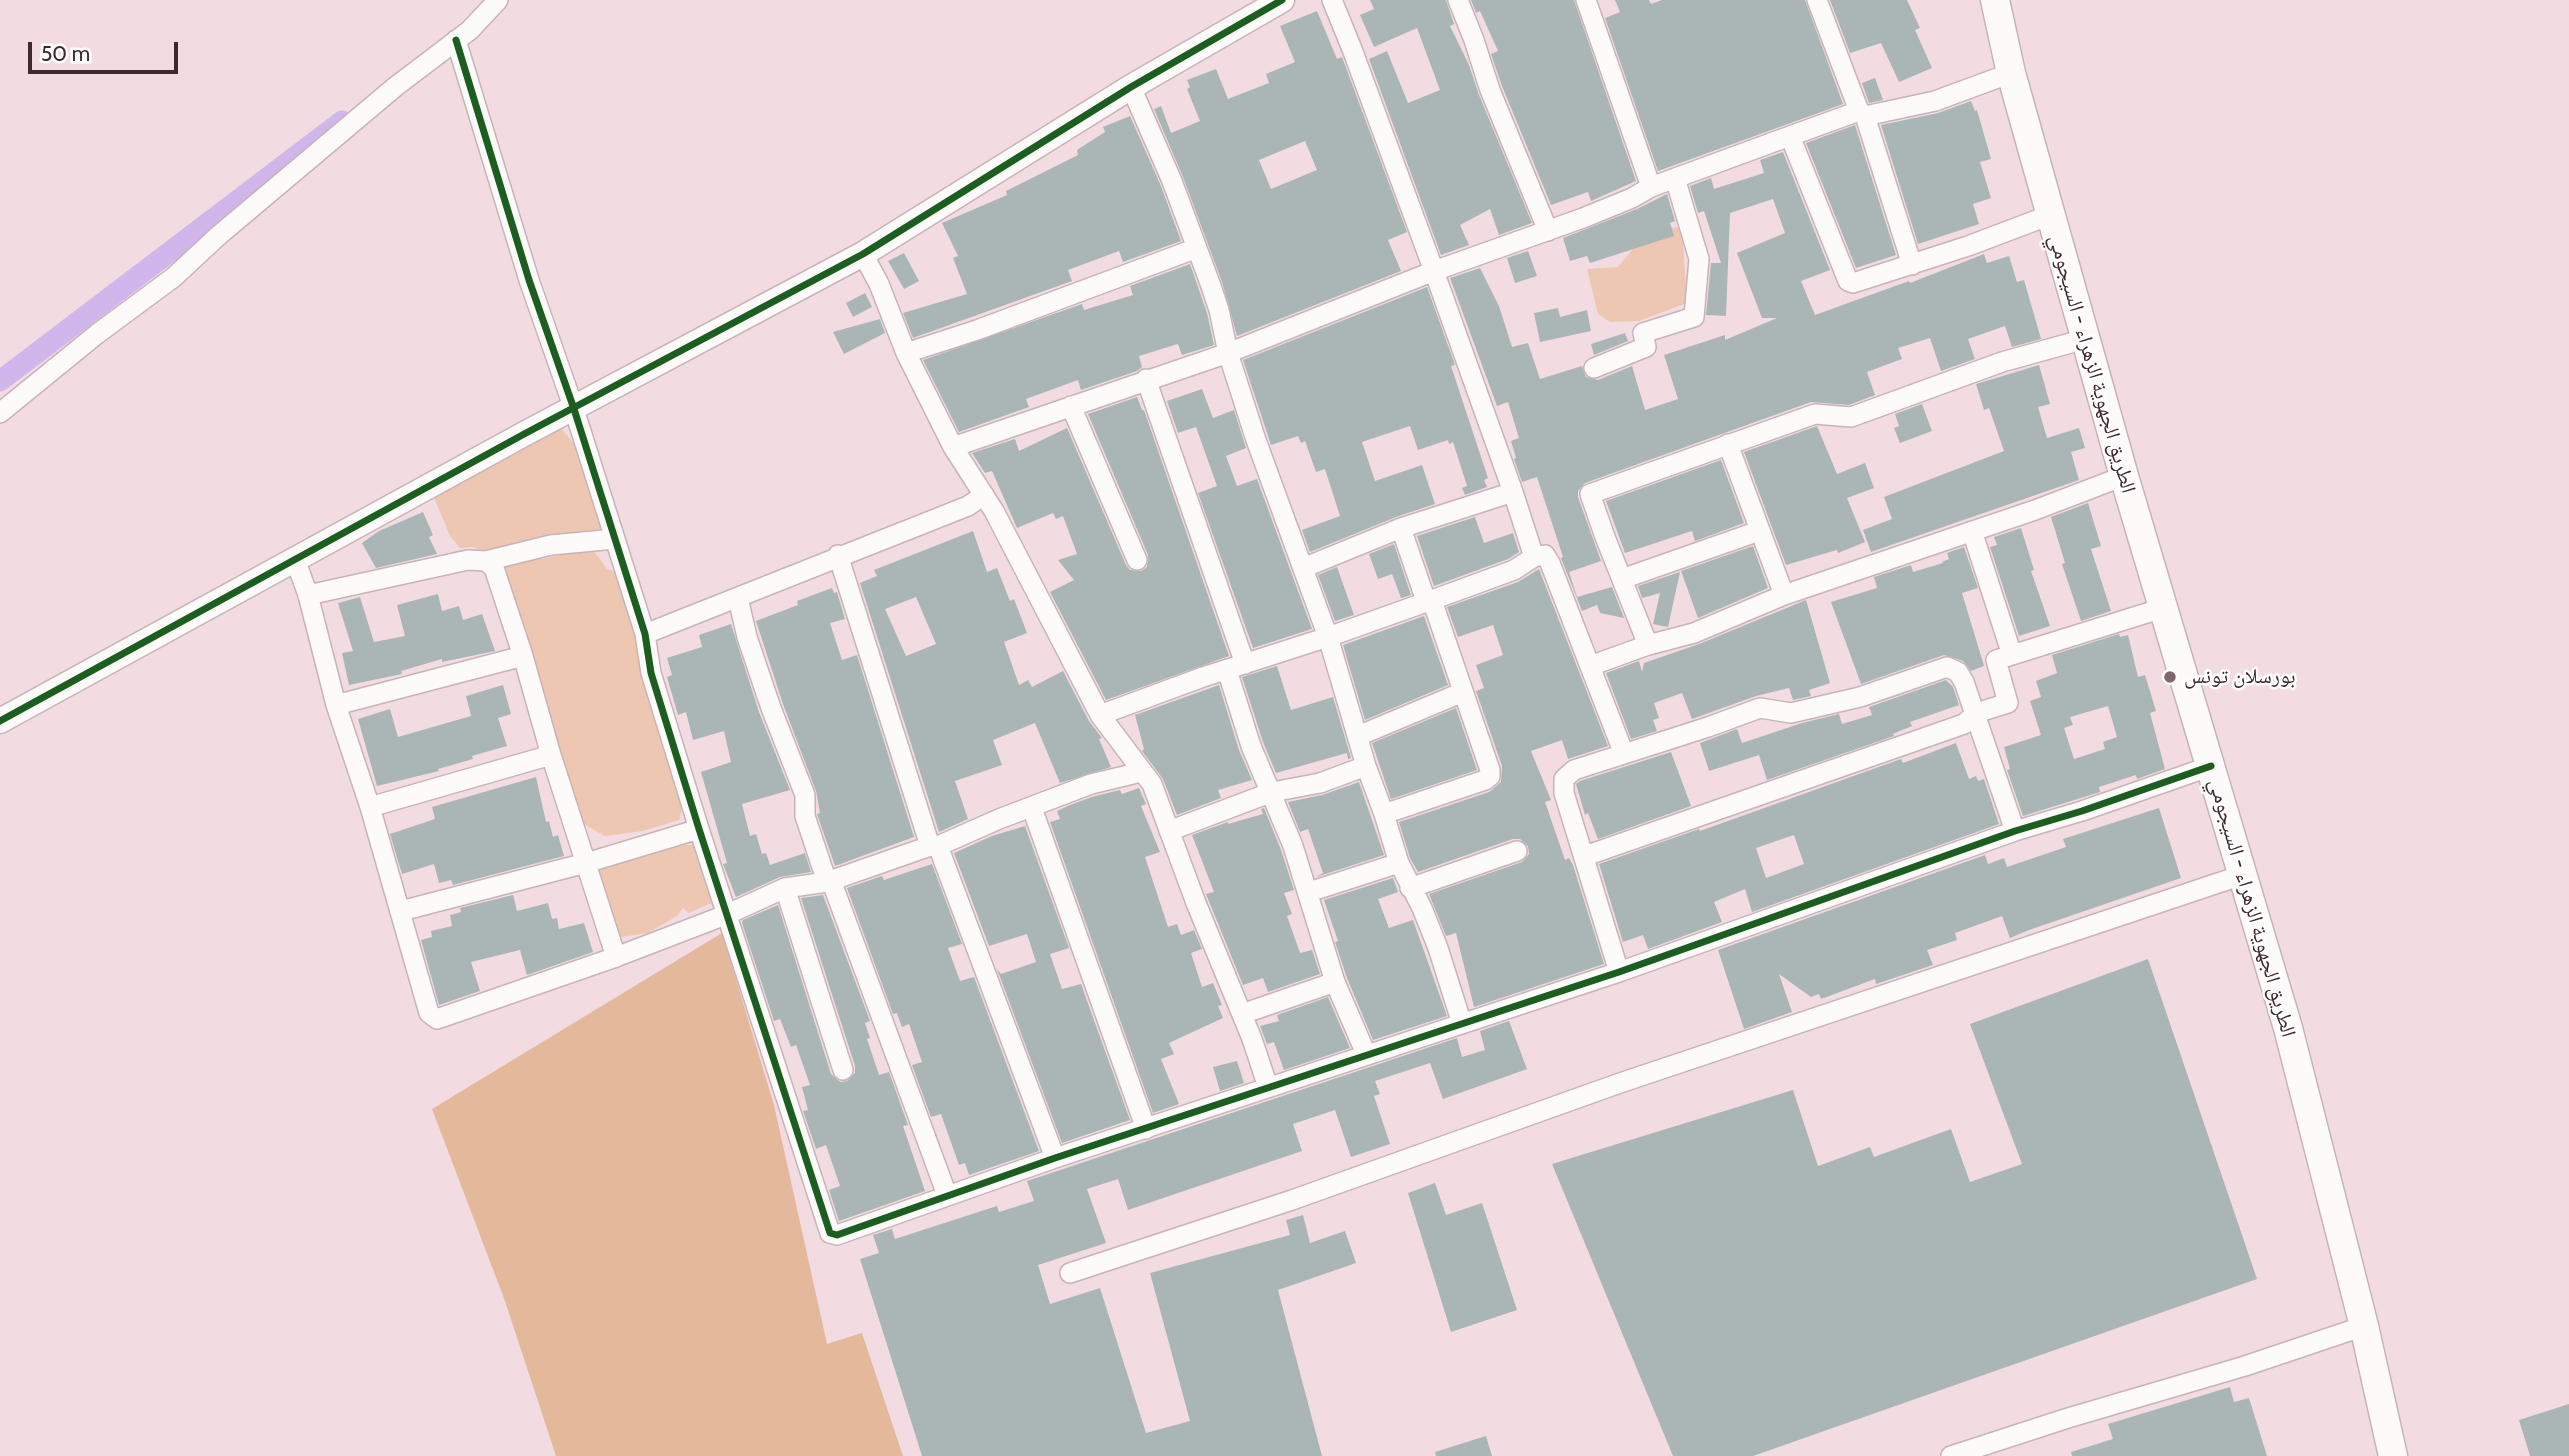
<!DOCTYPE html>
<meta charset="utf-8">
<style>
body{margin:0}
#map{position:relative;width:2569px;height:1456px;overflow:hidden;background:#f2dce1;font-family:Cabin,sans-serif}
canvas{display:block}
.scale{position:absolute;left:28px;top:42px;width:150px;height:32px;box-sizing:border-box;border:4px solid #41282f;border-top:0;padding-left:9px;font-size:21px;line-height:24px;white-space:nowrap;color:#41282f;-webkit-text-stroke:5px #fff;paint-order:stroke}
</style>
<div id="map">
<canvas width="2569" height="1456"></canvas>
<div class="scale">50 m</div>
</div>
<script>
const ctx = document.querySelector('canvas').getContext('2d');
ctx.lineJoin = 'round';
function paint(path, color) {
  ctx.fillStyle = color;
  ctx.fill(path, 'evenodd');
}
function poly(rows) {
  const path = new Path2D();
  for (const r of rows) {
    path.moveTo(r[0], r[1]);
    for (let i = 2; i < r.length; i += 2) path.lineTo(r[i], r[i + 1]);
  }
  return path;
}
function stroke(path, color, width, dash) {
  ctx.strokeStyle = color;
  ctx.lineWidth = width;
  ctx.lineCap = dash ? 'butt' : 'round';
  ctx.setLineDash(dash || []);
  ctx.stroke(path);
}
function label(font, color, halo, rows, align = 'center') {
  ctx.font = font + ' Cabin,"Noto Naskh Arabic",sans-serif';
  ctx.lineWidth = 5;
  ctx.setLineDash([]);
  ctx.textBaseline = 'middle';
  ctx.strokeStyle = halo;
  ctx.fillStyle = color;
  for (const [text, x, y, turn = 0] of rows) {
    ctx.save();
    ctx.translate(x, y);
    ctx.rotate((+turn || 0) * Math.PI / 180);
    ctx.textAlign = isNaN(turn) ? turn : align;
    if (halo) ctx.strokeText(text, 0, 0);
    ctx.fillText(text, 0, 0);
    ctx.restore();
  }
}
const green = poly([
 [1678,227,1683,243,1687,303,1639,321,1610,322,1598,314,1587,269,1618,267,1648,231],
 [559,426,573,442,591,495,601,516,600,536,485,552,473,547,460,548,450,536,433,495],
 [592,548,607,569,623,574,683,804,679,820,643,831,605,836,578,821,524,626,500,558,542,559],
 [677,839,685,845,707,845,729,888,711,903,689,913,683,908,677,916,648,933,614,938,598,869]
]);
const forest = poly([
 [722,933,774,1105,827,1344,862,1333,903,1456,556,1456,505,1301,432,1109]
]);
const canal = poly([
 [0,381,342,121]
]);
const building = poly([
 [1370,0,1446,0,1454,24,1450,26,1469,65,1479,95,1532,223,1499,235,1490,209,1460,225,1469,245,1441,255,1369,59,1387,51,1408,103,1440,90,1417,28,1374,47,1360,15,1374,9],
 [1471,0,1574,0,1636,181,1591,201,1588,192,1551,205,1502,86,1491,54,1498,51,1480,11,1476,13],
 [1615,0,1649,0,1651,4,1662,0,1805,0,1843,104,1658,171,1605,18,1620,12],
 [1830,0,1907,0,1920,28,1915,30,1932,68,1899,82,1881,43,1850,53],
 [1317,11,1337,59,1342,57,1407,232,1388,240,1401,271,1237,336,1222,282,1183,177,1154,109,1161,106,1171,133,1200,121,1187,89,1190,87,1187,80,1216,69,1228,99,1269,83,1266,74,1295,62,1280,26],
 [1305,141,1317,170,1271,189,1259,160],
 [1875,78,1883,100,1869,103,1862,83],
 [1971,101,1975,111,1977,110,1991,159,1980,162,1991,198,1973,204,1979,224,1918,244,1881,125,1938,113],
 [1130,116,1161,186,1181,241,1123,262,1119,251,1068,270,1072,281,913,338,903,313,967,294,953,258,958,256,942,223,1007,195,1006,191,1078,155,1077,150,1105,132,1103,127],
 [1855,125,1896,255,1856,268,1806,143],
 [1783,152,1830,270,1801,281,1815,315,1909,281,1910,283,1984,254,1987,263,2009,256,2017,282,2024,280,2041,339,2012,347,2005,326,1968,339,1975,359,1941,371,1930,338,1898,348,1902,359,1867,372,1875,395,1849,405,1811,402,1585,483,1578,491,1578,497,1601,561,1569,572,1577,597,1612,587,1624,618,1600,613,1597,605,1582,611,1561,558,1563,557,1537,477,1522,482,1514,459,1516,458,1511,441,1519,438,1508,402,1497,406,1450,278,1480,268,1499,306,1512,347,1528,343,1540,379,1582,366,1586,377,1598,380,1632,366,1645,410,1678,399,1664,355,1725,335,1725,340,1777,318,1762,318,1737,253,1785,233,1773,199,1730,213,1726,316,1706,315,1711,263,1721,263,1704,211,1698,213,1690,186,1711,178,1714,189,1764,173,1760,160],
 [1667,194,1675,221,1670,223,1674,236,1590,263,1587,256,1570,261,1563,238,1637,209],
 [1528,251,1537,276,1515,283,1507,258],
 [904,253,919,281,904,289,888,261],
 [1190,264,1207,313,1214,345,1182,355,1178,344,1139,356,1142,367,1137,371,1081,390,1078,380,1026,399,1029,407,959,432,923,360,1082,304,1084,310,1133,295,1130,286],
 [1427,287,1455,365,1451,366,1452,369,1488,478,1484,480,1487,487,1465,495,1462,488,1467,486,1453,442,1449,444,1448,440,1418,450,1410,426,1362,442,1375,481,1422,465,1435,504,1396,517,1310,552,1302,530,1340,516,1325,469,1316,472,1305,441,1301,443,1298,436,1271,445,1243,360],
 [865,293,872,307,853,317,846,303],
 [1558,308,1560,317,1587,310,1591,331,1540,342,1534,313],
 [880,319,885,333,844,354,833,332],
 [1625,333,1628,341,1594,355,1591,344],
 [2039,365,2050,404,2038,407,2047,438,2079,428,2085,448,2071,452,2079,480,1871,552,1863,530,1892,519,1884,497,2004,451,1989,408,1984,410,1976,384],
 [1202,389,1213,418,1234,410,1246,448,1226,456,1237,486,1257,479,1312,629,1253,648,1198,493,1217,486,1196,427,1178,433,1167,401],
 [1137,397,1142,410,1144,410,1229,656,1106,700,1050,592,1074,580,1058,560,1077,554,1063,516,1056,519,1053,513,1017,528,992,471,985,473,972,453,1015,439,1019,451,1067,428,1126,565,1130,570,1141,571,1147,567,1148,555,1088,414],
 [1922,404,1932,431,1900,443,1894,428,1899,426,1895,414],
 [1817,426,1837,474,1865,463,1874,488,1847,498,1865,542,1838,553,1837,550,1786,565,1744,452],
 [1721,460,1744,523,1695,541,1692,531,1625,553,1606,501],
 [2088,503,2101,546,2091,549,2111,611,2081,621,2062,564,2065,563,2051,517],
 [423,512,433,535,429,537,437,554,376,568,362,543,379,531],
 [1475,517,1484,543,1513,533,1519,552,1508,559,1434,586,1417,536],
 [2021,528,2034,570,2031,571,2050,626,2019,636,1990,547,1997,545,1994,537],
 [973,531,987,572,997,568,1010,601,1014,599,1027,633,1004,642,1019,685,1028,680,1032,687,1063,671,1089,721,1102,738,1099,739,1111,767,1060,783,1035,723,993,740,1002,765,955,781,968,819,939,832,860,583,877,576,874,570],
 [916,597,936,644,906,656,885,609],
 [1394,544,1411,595,1401,598,1392,574,1378,579,1369,554],
 [1753,546,1768,588,1698,618,1681,571],
 [1964,547,1978,588,1962,593,1984,666,1971,671,1963,661,1944,655,1861,684,1831,602,1877,588,1874,577,1911,565,1913,572,1943,563,1942,562,1949,559,1947,553],
 [1337,567,1354,615,1335,621,1318,575],
 [1539,569,1608,746,1568,759,1562,740,1531,751,1551,800,1545,802,1565,860,1569,858,1573,865,1604,964,1474,1007,1456,933,1446,936,1429,894,1522,862,1529,854,1528,846,1520,839,1513,839,1418,872,1410,858,1399,822,1489,792,1501,782,1502,766,1476,691,1484,688,1476,665,1503,655,1493,625,1458,637,1447,607,1518,582],
 [1680,572,1668,627,1653,624,1660,593,1642,598,1638,586],
 [832,588,834,593,837,592,845,619,830,623,842,660,857,655,914,837,835,866,817,814,820,813,816,791,783,704,756,621,798,605,797,601],
 [438,594,442,611,459,606,463,620,482,614,495,651,442,662,442,659,401,671,402,674,349,685,342,653,353,651,338,603,360,597,374,642,405,636,397,605],
 [1806,600,1830,683,1809,690,1811,696,1793,700,1789,688,1756,696,1692,719,1682,693,1654,703,1659,718,1653,720,1657,731,1631,739,1606,673,1639,661,1642,672,1644,663,1699,644],
 [1424,616,1448,685,1365,720,1343,645],
 [731,624,759,712,790,790,742,804,750,836,756,834,762,854,766,853,770,865,805,853,811,872,780,877,736,897,723,864,727,863,701,772,731,762,724,731,693,740,686,712,678,715,667,677,672,675,667,658,702,647,699,635],
 [2119,634,2120,637,2128,635,2138,677,2145,675,2156,711,2150,713,2165,769,2137,779,2136,775,2099,787,2100,792,2023,816,2007,770,2010,769,2004,747,2041,735,2030,701,2041,697,2036,681,2057,673,2052,655],
 [2108,706,2117,737,2103,742,2105,749,2074,759,2064,728,2073,725,2070,717],
 [1277,666,1291,710,1333,697,1351,758,1348,759,1347,753,1276,773,1263,742,1242,677],
 [1946,680,1953,687,1959,705,1910,722,1912,726,1893,734,1894,736,1767,780,1759,755,1709,771,1700,743,1737,729,1742,743,1802,723,1839,714,1842,724,1872,715,1869,707],
 [503,685,511,714,498,718,507,746,472,756,473,759,438,769,439,771,377,786,358,719,390,709,398,737,471,716,466,696],
 [1219,685,1239,750,1252,780,1218,790,1221,798,1177,815,1163,779,1142,751,1144,749,1135,715],
 [1456,708,1477,770,1391,799,1372,743],
 [1956,743,1969,779,1976,776,1978,781,1984,779,1999,824,1752,912,1745,889,1714,902,1722,922,1648,949,1643,935,1623,942,1599,864,1699,829,1700,831,1901,759,1903,763],
 [1794,835,1804,864,1766,878,1756,848],
 [1671,752,1691,806,1598,839,1588,813,1585,815,1576,784,1580,781],
 [536,777,546,822,549,821,553,837,558,835,564,856,453,885,451,880,439,883,434,864,402,874,390,834,435,819,432,807],
 [1359,782,1384,855,1316,877,1323,873,1308,829,1300,832,1288,802,1322,795],
 [1139,788,1146,804,1141,806,1160,852,1145,857,1168,927,1177,924,1181,935,1194,930,1202,949,1191,953,1202,987,1213,983,1222,1005,1218,1006,1223,1018,1169,1043,1174,1054,1161,1059,1179,1104,1153,1113,1050,822,1060,819,1057,811,1070,805,1095,796,1120,790,1122,794],
 [1264,808,1281,850,1294,890,1284,893,1292,914,1287,916,1300,953,1312,950,1320,974,1268,992,1263,978,1243,985,1206,894,1214,892,1192,835,1228,822,1228,824,1263,814,1261,809],
 [2159,808,2181,878,2029,930,2010,938,2002,916,1955,933,1957,940,1927,950,1933,965,1876,984,1875,979,1821,999,1819,994,1811,997,1779,974,1792,1012,1744,1029,1718,950,1985,855,1988,864,2004,858,2007,867,2066,847,2063,839],
 [1025,826,1069,948,1050,954,1062,989,1081,984,1130,1120,1062,1143,997,969,1001,974,1036,962,1027,934,989,946,954,853,992,836],
 [932,864,962,944,948,948,960,981,974,977,1039,1151,969,1175,965,1163,959,1165,941,1114,931,1117,912,1065,922,1062,909,1024,902,1027,897,1013,893,1014,847,888,882,876,884,880],
 [1393,878,1398,892,1378,899,1389,928,1413,920,1447,1016,1373,1040,1347,978,1335,942,1338,941,1324,900],
 [513,895,517,911,548,903,552,919,557,918,559,929,584,923,593,952,527,975,520,950,471,962,480,991,439,1005,421,940,432,937,431,931,452,926,450,915,461,912,460,908],
 [823,895,870,1021,865,1023,870,1038,867,1039,879,1075,889,1072,908,1125,903,1126,925,1191,839,1221,829,1190,840,1186,826,1145,816,1149,803,1111,808,1110,802,1087,810,1085,796,1045,791,1047,780,1019,774,1021,742,923,743,920,778,905,831,1074,840,1082,847,1081,855,1073,855,1066,801,898],
 [2148,959,2257,1279,1753,1456,1673,1456,1552,1164,1793,1090,1818,1166,1870,1147,1874,1157,1951,1129,1970,1182,2022,1164,1970,1024],
 [1328,997,1350,1048,1284,1070,1274,1042,1267,1044,1260,1026,1279,1021,1277,1015],
 [1509,1021,1527,1069,1443,1099,1430,1063,1375,1081,1380,1094,1374,1096,1390,1144,1351,1157,1335,1110,1293,1124,1302,1151,1128,1210,1118,1179,1087,1189,1106,1243,1038,1265,1050,1304,1100,1288,1146,1433,1190,1421,1150,1273,1290,1235,1286,1220,1303,1215,1310,1243,1345,1231,1356,1263,1278,1290,1322,1456,922,1456,860,1259,879,1253,873,1235,892,1229,895,1239,997,1206,999,1212,1034,1201,1027,1181,1457,1038,1462,1057,1485,1050,1480,1031],
 [1237,1061,1244,1083,1220,1091,1213,1067],
 [1435,1183,1446,1215,1482,1203,1517,1310,1451,1332,1408,1193],
 [2230,1387,2234,1402,2249,1398,2267,1456,2072,1456,2071,1452,2113,1439,2108,1424],
 [2569,1404,2569,1456,2530,1456,2519,1420],
 [1486,1436,1492,1456,1436,1456,1435,1452]
]);
const minor = poly([
 [1458,0,1474,40,1490,90,1548,231],
 [1586,0,1651,187],
 [1817,0,1859,111],
 [456,40,529,280,574,409,645,634,651,673,699,829,830,1233,837,1235,1055,1158,1619,972,2015,831,2082,811,2211,766],
 [1131,87,1172,181,1211,286,1219,310,1228,353,1256,440,1328,637,1366,766,1384,814,1399,863,1422,908,1438,948,1462,1024],
 [1865,116,1912,265],
 [1790,136,1848,281,1853,283,1968,246,2050,215],
 [863,254,879,284,906,353,953,447,994,511,1100,715,1152,784,1196,903,1252,1039,1268,1087],
 [906,353,977,330,1197,248],
 [1594,368,1646,347,1643,333,1694,317,1699,259,1675,178],
 [1146,379,1245,664],
 [1071,406,1137,560],
 [0,413,97,334,174,277,218,236,395,87,470,30,498,0],
 [1728,444,1784,595],
 [953,447,1228,353,1434,271,1583,218,1632,198,1651,187,1790,136,1859,111,1865,116,1935,101,2011,73],
 [1401,528,1426,601],
 [1972,531,2012,655],
 [838,555,930,846],
 [1534,557,1545,555,1550,563,1624,754],
 [295,559,308,595,336,705,370,807,429,1013,437,1019,616,957,728,914,785,888,827,882,930,846,938,846,999,819,1091,784,1141,772],
 [486,561,494,568,523,656,551,755,616,957],
 [1303,568,1401,528,1513,492],
 [1622,579,1759,531],
 [308,595,468,560,486,561,551,545,615,539],
 [738,598,747,637,771,708,805,795,805,816,827,882],
 [645,634,968,506,984,495],
 [1648,645,1605,537,1590,494,1815,414,1851,417,2002,362,2085,339],
 [1590,666,1648,645,1694,633,1784,595,2035,510,2124,476],
 [1227,670,1251,746,1293,846,1335,982,1366,1054],
 [336,705,523,656],
 [1100,715,1203,677,1328,637,1432,600,1514,570,1534,557,1513,492,1434,271,1352,49,1332,0],
 [1358,736,1463,692],
 [370,807,551,755],
 [1032,808,1146,1129],
 [1384,814,1485,780,1490,776,1490,770,1432,600],
 [1169,831,1272,792,1320,783,1366,766],
 [938,846,1055,1158],
 [1585,856,1964,724,1976,713,2008,703,1996,660,2163,608],
 [831,880,947,1195],
 [785,888,843,1070],
 [1410,888,1517,851],
 [1309,892,1399,863],
 [401,911,586,863,699,829],
 [1619,972,1564,793,1564,779,1574,770,1708,727,1760,708,1791,713,1860,697,1947,667,1958,672,1964,682,2015,831],
 [1242,1014,1335,982],
 [1070,1273,1292,1200,1620,1083,2242,875],
 [1951,1456,2068,1418,2245,1366,2364,1326]
]);
const tertiary = poly([
 [0,721,526,433,863,254,1131,87,1282,0]
]);
const secondary = poly([
 [1995,0,2011,73,2124,476,2288,1028,2364,1326,2393,1456]
]);
const cycleway = poly([
 [456,40,529,280,574,409,645,634,651,673,699,829,830,1233,837,1235,1055,1158,1619,972,2015,831,2082,811,2211,766],
 [0,721,526,433,863,254,1131,87,1282,0]
]);
const markers = [
 [2170,677,7,"#7f676d"]
];
const streetNames = [
 ["الطريق الجهوية الزهراء - السيجومي",2092,364,74],
 ["الطريق الجهوية الزهراء - السيجومي",2252,908,74]
];
const poiNames = [
 ["بورسلان تونس",2184,677]
];
paint(green, '#edc7b1');
paint(forest, '#e4b89b');
stroke(canal, '#d0b6eb', 21);
paint(building, '#aab6b5');
stroke(minor, '#c8b3b8', 22);
stroke(tertiary, '#c8b3b8', 27);
stroke(secondary, '#c8b3b8', 31);
stroke(minor, '#fdfafa', 19);
stroke(tertiary, '#fdfafa', 24);
stroke(secondary, '#fdfafa', 28);
stroke(cycleway, '#1b5e20', 7);
for (const [x, y, r, color] of markers) {
  const dot = new Path2D();
  dot.arc(x, y, r, 0, 2 * Math.PI);
  ctx.fillStyle = color;
  ctx.fill(dot);
  stroke(dot, '#fff', 2.5);
}
label('21px', '#41282f', '#fff', streetNames);
label('21px', '#41282f', '#fff', poiNames, 'left');
</script>
